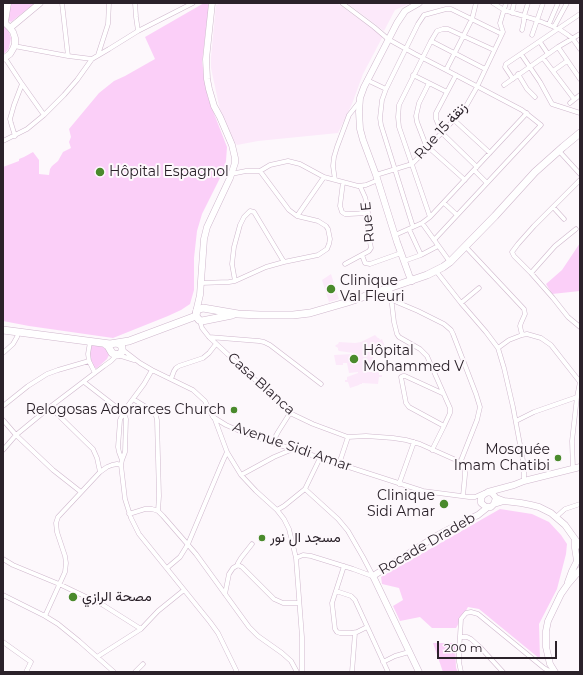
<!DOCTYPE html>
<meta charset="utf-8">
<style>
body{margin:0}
#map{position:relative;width:583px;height:675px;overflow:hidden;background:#fdf8fc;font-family:Montserrat,sans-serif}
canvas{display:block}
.frame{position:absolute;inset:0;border:4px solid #2b222a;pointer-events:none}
.scale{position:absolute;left:437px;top:641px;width:120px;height:18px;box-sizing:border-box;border:2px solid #2b222a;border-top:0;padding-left:5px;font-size:12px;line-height:14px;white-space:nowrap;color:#2b222a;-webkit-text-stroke:3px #fdf8fc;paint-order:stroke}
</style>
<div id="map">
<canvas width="583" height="675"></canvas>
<div class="frame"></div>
<div class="scale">200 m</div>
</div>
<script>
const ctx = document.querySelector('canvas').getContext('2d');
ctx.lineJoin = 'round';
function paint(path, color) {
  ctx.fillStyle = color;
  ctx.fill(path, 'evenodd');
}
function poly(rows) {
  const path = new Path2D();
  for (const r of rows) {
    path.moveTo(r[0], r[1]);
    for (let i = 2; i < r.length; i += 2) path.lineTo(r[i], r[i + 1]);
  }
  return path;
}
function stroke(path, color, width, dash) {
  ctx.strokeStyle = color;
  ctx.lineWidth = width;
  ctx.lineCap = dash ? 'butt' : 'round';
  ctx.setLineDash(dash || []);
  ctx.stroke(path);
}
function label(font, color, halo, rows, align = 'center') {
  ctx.font = font + ' Montserrat,Vazirmatn,sans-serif';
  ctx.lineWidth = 4;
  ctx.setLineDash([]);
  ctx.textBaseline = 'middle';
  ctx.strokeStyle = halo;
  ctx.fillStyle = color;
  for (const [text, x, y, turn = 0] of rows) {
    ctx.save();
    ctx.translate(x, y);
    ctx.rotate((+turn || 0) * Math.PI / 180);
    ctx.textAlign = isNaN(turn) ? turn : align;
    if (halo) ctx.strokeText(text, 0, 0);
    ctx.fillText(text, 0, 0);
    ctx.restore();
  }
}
const built = poly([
 [222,3,337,3,383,36,363,74,352,104,338,133,258,141,237,145,234,141,220,110,211,68,211,57,216,5],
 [347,3,411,3,395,10,384,31],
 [331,274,339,299,329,302,322,280],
 [375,335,378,338,379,338,380,340,382,339,386,349,377,353,374,347,366,350,367,352,372,351,376,369,367,370,367,372,379,372,379,375,382,375,382,377,379,377,378,384,362,383,362,384,360,384,359,385,350,388,348,382,345,382,345,380,347,380,347,377,358,373,358,372,349,373,347,363,343,363,343,365,336,365,334,355,353,354,354,353,339,351,338,350,338,348,335,346,336,345,338,344,339,342,355,343,361,342]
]);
const green = poly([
 [10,3,35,3,11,22,7,19],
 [204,3,206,3,209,5,202,62,208,98,227,147,226,161,224,170,202,214,197,231,194,258,194,290,190,304,181,310,168,316,113,338,29,326,3,321,3,167,19,161,19,159,24,157,33,152,39,160,39,174,49,175,50,169,52,166,58,161,63,152,71,148,69,142,71,137,69,129,99,93,114,81,125,76,155,59,145,37],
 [3,25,9,32,11,38,9,48,6,52,3,54],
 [580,243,580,291,552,294,546,284,562,270],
 [91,343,105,346,109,355,107,359,97,368,94,368,89,359],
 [500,509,532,514,549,522,561,535,567,544,566,554,557,589,539,624,540,659,479,609,468,607,456,628,432,628,420,617,400,621,393,606,403,600,399,588,382,584,381,577],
 [433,643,455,643,456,668,458,672,443,672]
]);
const street = poly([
 [62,3,68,56],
 [135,3,136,17,138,31],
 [342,3,374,27,388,39,415,54,446,70,522,110,541,125,434,240],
 [493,3,504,10,537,20,559,29,568,35,573,39,580,49],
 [512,13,514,3],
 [549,24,558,3],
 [554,27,567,3],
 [522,30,524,21,524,16,528,3],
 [532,35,543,3],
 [431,41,485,69],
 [540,42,548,54],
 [14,46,68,56,92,59],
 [558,47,580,79],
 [521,54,540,82,552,104,580,113],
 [98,55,108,24,109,3],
 [5,58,22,84,44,115],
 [543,58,574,99],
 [446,70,472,19,476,3],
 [553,71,567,61],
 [518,74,527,89,535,97],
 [413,75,429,83,419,103,416,116,417,122,427,148],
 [456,75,436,113,436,119,442,133,477,167],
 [513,79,505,67,506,64,580,14],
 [367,80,386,89],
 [429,83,447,92],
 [504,85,558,47,580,34],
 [570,103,580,95],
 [454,120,490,153],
 [15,136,11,123,10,119,14,105,22,84],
 [3,141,27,129,44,115,64,95,77,80,92,59,109,49,138,31,193,3],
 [428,147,465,180],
 [559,151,580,174],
 [474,170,487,183],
 [231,174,246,171,260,171,270,165,288,161,300,164,324,177,358,186,366,185,378,180],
 [376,175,412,164,417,159,465,108,477,87,503,32,500,23,506,3],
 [335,180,333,166,334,157,337,147,349,115,360,101],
 [580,180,534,226,518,244,512,252,514,256,531,273,553,298,568,317,580,327],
 [343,182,340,206,342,212,345,214,349,214,368,213],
 [444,203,457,215],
 [553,207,564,219],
 [297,216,324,177],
 [430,217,399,127,398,117,399,105,431,41,437,31,443,29,448,29,494,50],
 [422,223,450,262],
 [413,227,381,125,380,118,382,100,386,89,418,24,424,15,446,9,451,9,502,34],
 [409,229,421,255],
 [395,235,422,223,430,217,527,113],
 [465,246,524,309,525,314,521,323,520,326,522,335],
 [362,255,365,263,370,264,401,253],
 [404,261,421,255,438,246],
 [345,264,369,251,371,248,368,231,368,213,367,205,365,197,360,186],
 [436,271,461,303,486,332,498,348,504,368,513,407,524,466,524,481],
 [531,273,555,246,576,229],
 [235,281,232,264,234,247,240,225,244,217,250,211,254,212,284,262],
 [201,283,229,282,235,281,266,267,284,262,318,255,327,249,329,244,330,239,328,229,326,226,318,221,297,216,289,210,260,171],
 [390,288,394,322,397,334,399,337,420,349,427,356,450,408,450,413,444,426,432,450],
 [392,300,418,311,444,324,451,330,453,334,476,394,480,407,477,420,460,463],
 [461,303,479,288],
 [200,321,202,328,209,337,292,414,313,424,348,437,366,436,393,438,406,440,420,444,456,460,460,463,465,469,465,475,463,496],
 [209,337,259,341,264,342,270,345,321,384],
 [90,342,88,354,89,361,95,373],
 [498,348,509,340,522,335,527,334,541,338,551,345,580,382],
 [123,350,140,363,152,370,193,390,205,401,213,417,226,425,242,432,272,443,293,449,423,491,469,497,475,497,484,493],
 [3,353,13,344,17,337,18,333],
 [118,355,134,360],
 [171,379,174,371,176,368,179,366,203,358,209,353,216,344],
 [84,382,115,406,124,411],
 [442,393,405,376,403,376,401,377,406,403,409,407,444,426],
 [133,399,154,412,156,416,157,420,159,496,158,511],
 [3,406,28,386,47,374,58,370,89,361],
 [50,407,93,449,97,458,100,472],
 [124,413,126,419,125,452,122,460,121,465,125,499,131,518,139,534,210,622,218,633,237,672],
 [214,417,227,452,241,475,256,491,277,510,284,519,289,529,296,558,302,637,302,672],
 [3,420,16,435,53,470,81,492],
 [516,421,534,412,577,397],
 [272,443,278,432,290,413],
 [3,450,16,435,50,407,104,366,111,361,117,355],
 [122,460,119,452,118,447,120,420,124,411,144,384,152,370],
 [339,464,348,437],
 [573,469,572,441,577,397,580,382],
 [241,475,274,457,293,449],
 [399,484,414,442],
 [305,489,338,519,348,531,363,557,373,576],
 [277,510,284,506,305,489,320,458],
 [129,514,145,509,152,509,158,511,163,516,196,554,249,627,258,636,282,653,291,661,297,672],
 [556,517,565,509,580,504],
 [296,558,303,555,311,556,353,569,372,576],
 [3,559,13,565,59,584,103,605,141,629],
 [238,565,238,563,241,558,252,544],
 [344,566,332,603,335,629,337,632,340,633,351,633,357,632,367,627],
 [167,568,180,557,188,544,222,463,227,452],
 [336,591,351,596,355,600,388,672],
 [225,594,229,574,233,568,238,565,242,567,274,599,283,603,299,603],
 [3,595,45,616,58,624,79,641,114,672],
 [45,616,65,572,66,563,65,556,57,532,56,523,58,517,100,472,107,467,112,465,117,464,121,465],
 [460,637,467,637,471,639,480,647,503,672],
 [3,642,31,662,26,672],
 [97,657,141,629,158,611,184,590],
 [383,662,395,656,409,652],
 [135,672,143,664],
 [352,672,355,633],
 [461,672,459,662,459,653,461,619,466,613,471,612,478,614,544,668,551,672]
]);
const secondary = poly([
 [3,6,4,3],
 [3,21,10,28,13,32,15,38,15,44,13,49,10,54,3,59],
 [5,22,8,3],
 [10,28,40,3],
 [412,281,409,275,397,242,376,175,363,140,360,129,359,112,360,98,364,87,397,23,405,11,419,3],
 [196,312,200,295,204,239,207,227,230,178,235,163,235,158,232,145,220,117,214,106,209,89,207,79,206,59,212,3],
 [488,492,514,485,524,481,580,467],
 [496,498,504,501,521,503,531,505,539,507,551,513,565,525,580,546],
 [494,504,496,498,492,493,488,492,483,495,481,498,481,503,486,507,491,507,494,504,504,501],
 [575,539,575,548,577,561],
 [568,582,572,571,577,561,580,558],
 [419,672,373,576,438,535,455,526,478,515,488,507],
 [555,672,550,664,546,647,546,631,548,621,561,594,568,584,580,570]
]);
const primary = poly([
 [196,316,197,310,203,308,238,314,260,315,293,315,310,313,348,302,427,275,443,267,450,262,495,216,535,172,563,147,580,133],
 [196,316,199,320,202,321,232,315],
 [3,330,110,344,129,341,196,316],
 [105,344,108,346,112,353,114,354,118,355,122,352,122,347,120,344,116,343]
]);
const markers = [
 [100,172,5,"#4a8a2c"],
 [331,289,5,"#4a8a2c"],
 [354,359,5,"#4a8a2c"],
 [234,410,4,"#4a8a2c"],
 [558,458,4,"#4a8a2c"],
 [444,504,5,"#4a8a2c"],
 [262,538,4,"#4a8a2c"],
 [73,597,5,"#4a8a2c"]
];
const streetNames = [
 ["Rue 15 زنقة",441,131,-48],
 ["Rue E",368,222,-96],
 ["Casa Blanca",261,384,42],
 ["Avenue Sidi Amar",292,447,19],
 ["Rocade Dradeb",427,544,-30]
];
const poiNames = [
 ["Hôpital Espagnol",109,172],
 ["Clinique",340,281],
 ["Val Fleuri",340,297],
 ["Hôpital",363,351],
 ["Mohammed V",363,367],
 ["Relogosas Adorarces Church",226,410,"right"],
 ["Mosquée",550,450,"right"],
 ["Imam Chatibi",550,466,"right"],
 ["Clinique",435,496,"right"],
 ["Sidi Amar",435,512,"right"],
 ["مسجد ال نور",270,538],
 ["مصحة الرازي",82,597]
];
paint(built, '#fce9fa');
paint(green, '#fbcff8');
stroke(street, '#cfb7cc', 5);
stroke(secondary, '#cfb7cc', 7);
stroke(primary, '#cfb7cc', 8);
stroke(street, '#fff', 4);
stroke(secondary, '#fff', 6);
stroke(primary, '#fff', 7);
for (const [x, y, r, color] of markers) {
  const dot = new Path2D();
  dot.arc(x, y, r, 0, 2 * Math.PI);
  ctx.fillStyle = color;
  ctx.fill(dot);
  stroke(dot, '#fdf8fc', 1.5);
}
label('14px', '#2b222a', '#fdf8fc', streetNames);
label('14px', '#2b222a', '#fdf8fc', poiNames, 'left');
</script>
